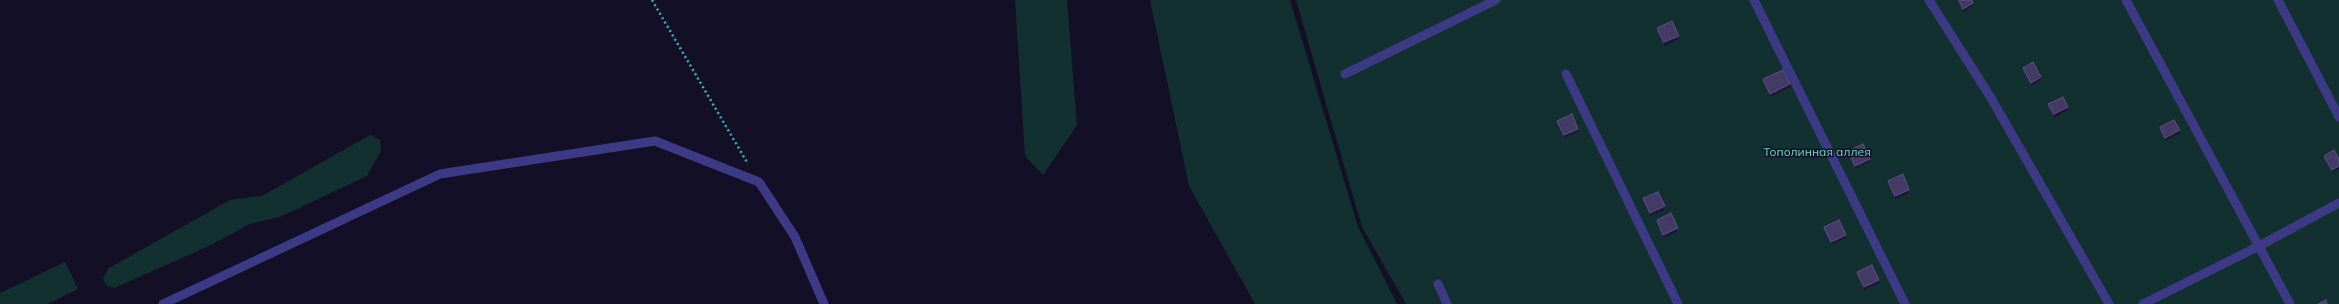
<!DOCTYPE html>
<meta charset="utf-8">
<style>
body{margin:0}
canvas{display:block;background:#130f26}
</style>
<canvas width="2339" height="304"></canvas>
<script>
const ctx = document.querySelector('canvas').getContext('2d');
ctx.lineJoin = 'round';
function paint(path, color) {
  ctx.fillStyle = color;
  ctx.fill(path, 'evenodd');
}
function poly(rows) {
  const path = new Path2D();
  for (const r of rows) {
    path.moveTo(r[0], r[1]);
    for (let i = 2; i < r.length; i += 2) path.lineTo(r[i], r[i + 1]);
  }
  return path;
}
function stroke(path, color, width, dash) {
  ctx.strokeStyle = color;
  ctx.lineWidth = width;
  ctx.lineCap = dash ? 'butt' : 'round';
  ctx.setLineDash(dash || []);
  ctx.stroke(path);
}
function label(font, color, halo, rows, align = 'center') {
  ctx.font = font + ' Mulish,sans-serif';
  ctx.lineWidth = 3;
  ctx.setLineDash([]);
  ctx.textBaseline = 'middle';
  ctx.strokeStyle = halo;
  ctx.fillStyle = color;
  for (const [text, x, y, turn = 0] of rows) {
    ctx.save();
    ctx.translate(x, y);
    ctx.rotate((+turn || 0) * Math.PI / 180);
    ctx.textAlign = isNaN(turn) ? turn : align;
    if (halo) ctx.strokeText(text, 0, 0);
    ctx.fillText(text, 0, 0);
    ctx.restore();
  }
}
const green = poly([
 [1015,0,1067,0,1077,125,1043,175,1025,156],
 [1150,0,1290,0,1358,227,1397,304,1255,304,1189,186],
 [1296,0,2339,0,2339,304,1406,304,1362,227],
 [370,135,380,140,381,151,367,176,282,216,250,224,207,247,114,288,106,285,103,278,109,268,230,200,262,196],
 [65,262,78,289,48,304,0,304,0,293]
]);
const path = poly([
 [652,0,748,164]
]);
const lane = poly([
 [1754,0,1905,304],
 [1929,0,1991,98,2109,304],
 [2126,0,2290,304],
 [2278,0,2339,117],
 [1345,74,1496,0],
 [1566,74,1678,304],
 [1438,284,1447,304],
 [163,304,440,174,655,141,759,182,795,237,824,304],
 [2143,304,2259,246,2339,203]
]);
const wall = poly([
 [1957,0,1972,0,1973,6,1963,12],
 [1657,28,1679,39,1664,46,1657,31],
 [2023,68,2041,80,2031,86,2023,71],
 [1763,79,1790,87,1770,97,1763,82],
 [2048,104,2068,110,2054,118,2048,107],
 [1557,121,1578,132,1564,138,1557,124],
 [2160,127,2180,133,2165,141,2160,131],
 [1848,151,1870,162,1855,169,1848,154],
 [2324,156,2339,159,2332,173,2324,159],
 [1888,181,1909,193,1895,199,1888,184],
 [1643,198,1665,210,1650,216,1643,201],
 [1657,220,1678,231,1663,238,1657,223],
 [1824,227,1846,238,1831,245,1824,230],
 [1857,272,1879,283,1864,290,1857,275]
]);
const shadedWall = poly([
 [1973,3,1973,6,1963,12,1963,9],
 [1679,36,1679,39,1664,46,1664,42],
 [2041,77,2041,80,2031,86,2031,83],
 [1790,84,1790,87,1770,97,1770,94],
 [2068,107,2068,110,2054,118,2054,114],
 [1578,129,1578,132,1564,138,1564,135],
 [2180,130,2180,133,2165,141,2165,138],
 [1870,159,1870,162,1855,169,1855,166],
 [2339,166,2339,169,2332,173,2332,170],
 [1909,190,1909,193,1895,199,1895,196],
 [1665,206,1665,210,1650,216,1650,213],
 [1678,228,1678,231,1663,238,1663,235],
 [1846,235,1846,238,1831,245,1831,242],
 [1879,280,1879,283,1864,290,1864,287]
]);
const building = poly([
 [1959,0,1972,0,1973,3,1963,9,1959,0],
 [1672,21,1679,36,1664,42,1657,28,1672,21],
 [2033,62,2041,77,2031,83,2023,68,2033,62],
 [1783,70,1790,84,1770,94,1763,79,1783,70],
 [2063,97,2068,107,2054,114,2048,104,2063,97],
 [1572,114,1578,129,1564,135,1557,121,1572,114],
 [2174,120,2180,130,2165,138,2160,127,2174,120],
 [1863,144,1870,159,1855,166,1848,151,1863,144],
 [2334,150,2339,159,2339,166,2332,170,2324,156,2334,150],
 [1903,174,1909,190,1895,196,1888,181,1903,174],
 [1658,192,1665,206,1650,213,1643,198,1658,192],
 [1671,213,1678,228,1663,235,1657,220,1671,213],
 [1839,220,1846,235,1831,242,1824,227,1839,220],
 [1872,265,1879,280,1864,287,1857,272,1872,265],
 [2326,300,2327,304,2318,304,2326,300]
]);
const parkNames = [
 ["Тополинная аллея",1817,152]
];
paint(green, '#12302f');
stroke(path, '#2fb8b0', 2.5, [2, 3]);
stroke(lane, '#3d3a85', 9);
paint(wall, '#312854');
paint(shadedWall, '#1d163a');
paint(building, '#433a66');
stroke(building, '#5a527e', 1);
label('12px', '#5fe0c0', '#130f26', parkNames);
</script>
